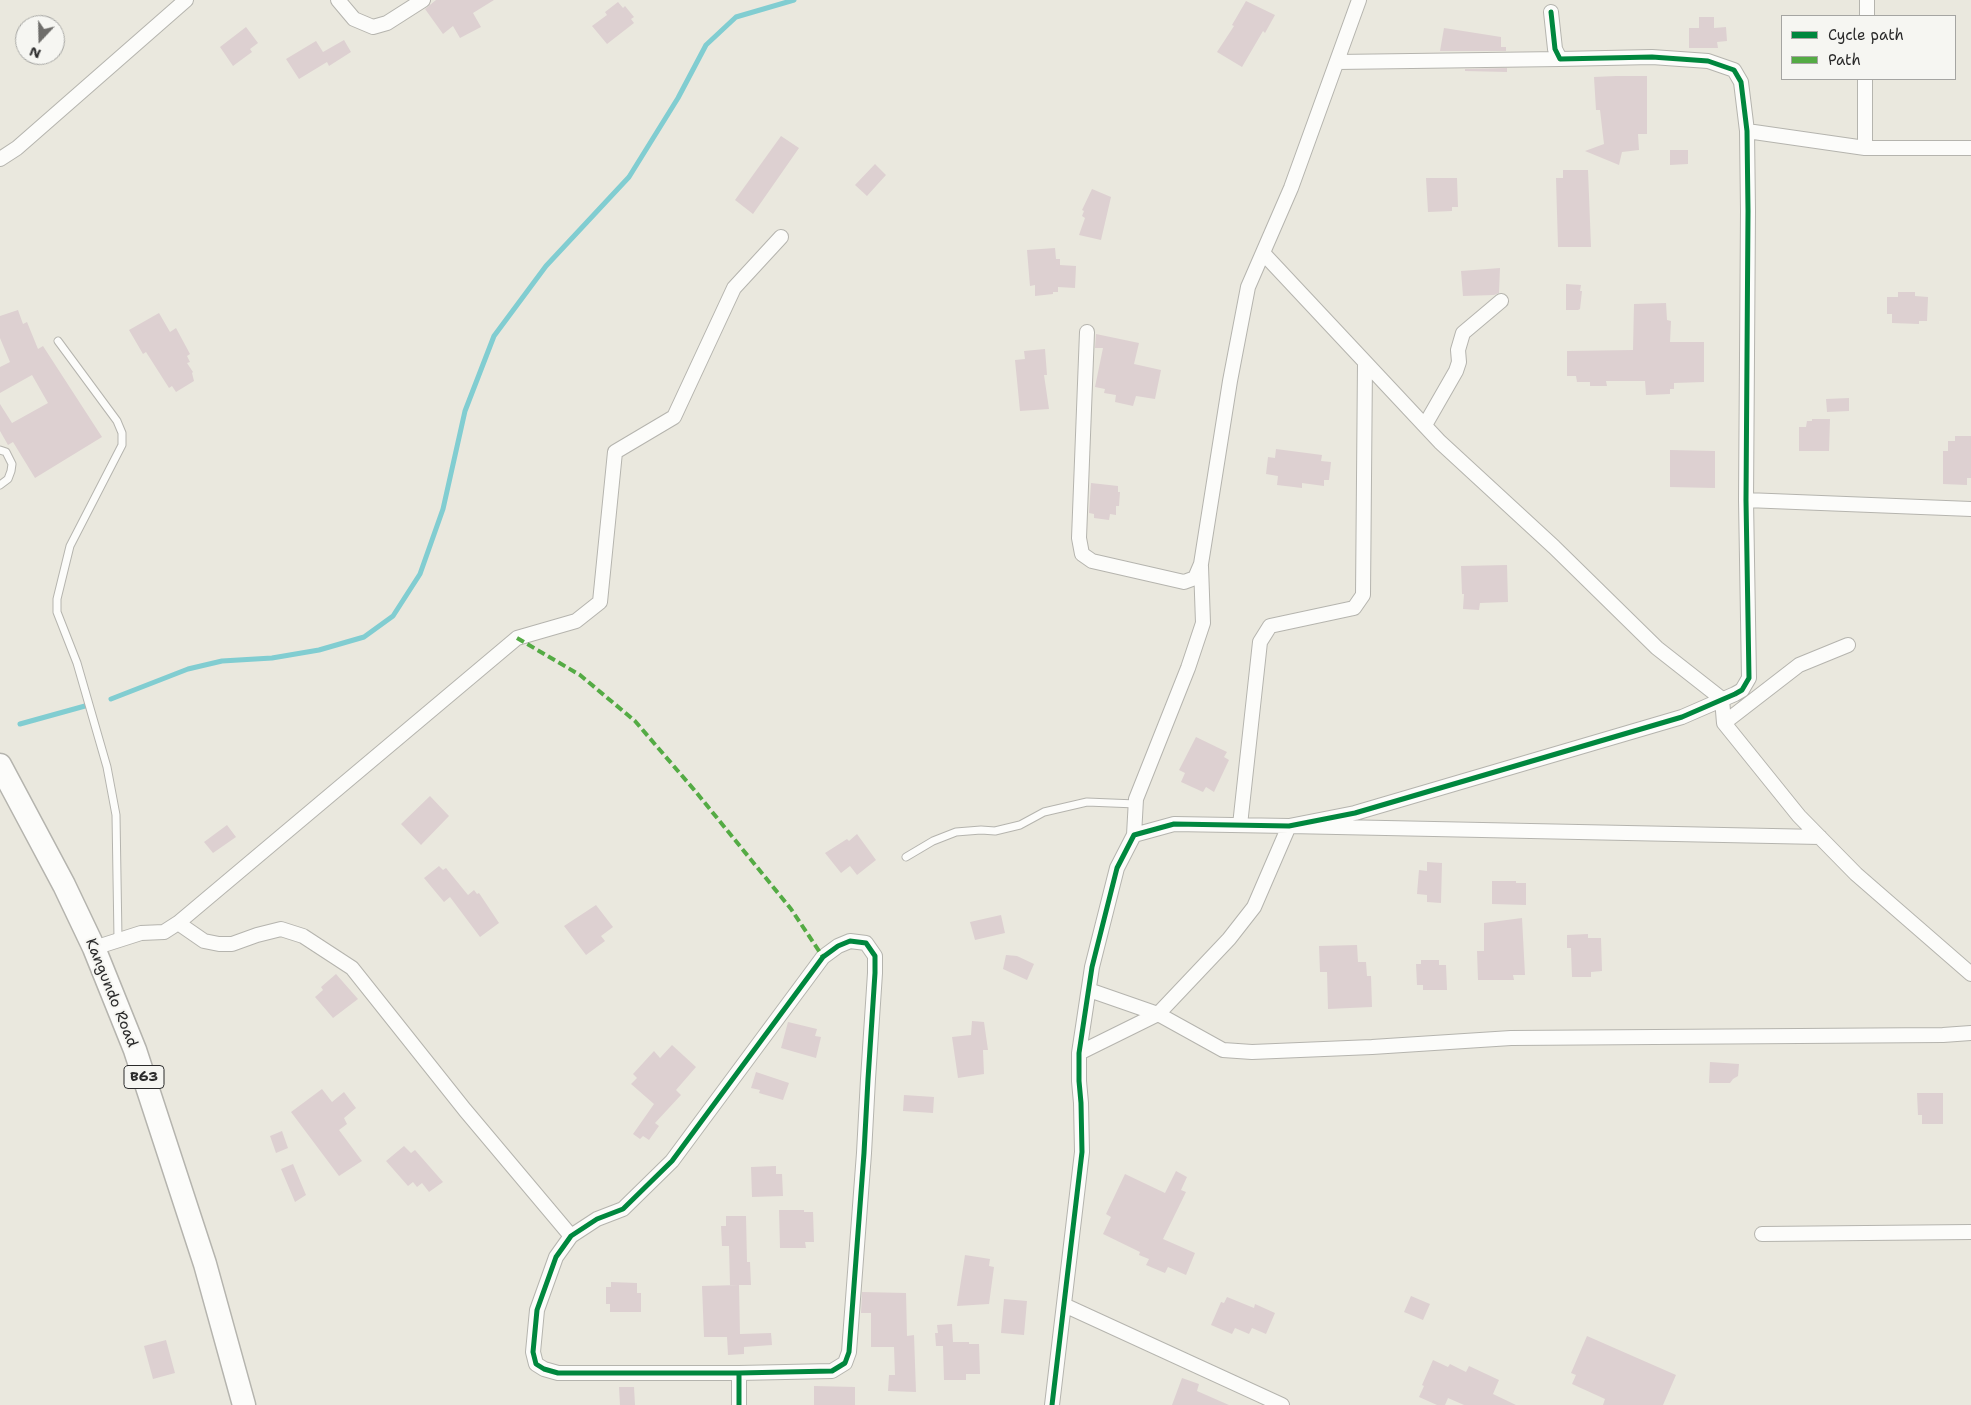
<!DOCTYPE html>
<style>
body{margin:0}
#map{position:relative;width:1971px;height:1405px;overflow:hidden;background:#eae8de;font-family:"Shantell Sans",sans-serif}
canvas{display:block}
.legend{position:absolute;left:1781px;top:15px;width:175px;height:65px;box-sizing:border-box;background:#f6f6f2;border:1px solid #a5a5a2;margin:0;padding:6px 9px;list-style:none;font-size:15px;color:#2b2b2b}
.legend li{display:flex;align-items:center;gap:10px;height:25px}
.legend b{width:25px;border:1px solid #a5a5a2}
.north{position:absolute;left:15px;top:15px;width:50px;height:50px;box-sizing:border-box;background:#f6f6f2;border:1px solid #a5a5a2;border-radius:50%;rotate:201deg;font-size:14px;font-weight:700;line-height:20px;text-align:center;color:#2b2b2b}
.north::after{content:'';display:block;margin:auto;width:18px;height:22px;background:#6e6d6a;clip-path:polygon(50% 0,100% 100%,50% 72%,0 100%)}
</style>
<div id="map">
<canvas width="1971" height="1405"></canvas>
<ul class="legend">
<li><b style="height:6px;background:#00873e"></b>Cycle path</li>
<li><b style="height:6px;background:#54ab44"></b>Path</li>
</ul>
<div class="north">N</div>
</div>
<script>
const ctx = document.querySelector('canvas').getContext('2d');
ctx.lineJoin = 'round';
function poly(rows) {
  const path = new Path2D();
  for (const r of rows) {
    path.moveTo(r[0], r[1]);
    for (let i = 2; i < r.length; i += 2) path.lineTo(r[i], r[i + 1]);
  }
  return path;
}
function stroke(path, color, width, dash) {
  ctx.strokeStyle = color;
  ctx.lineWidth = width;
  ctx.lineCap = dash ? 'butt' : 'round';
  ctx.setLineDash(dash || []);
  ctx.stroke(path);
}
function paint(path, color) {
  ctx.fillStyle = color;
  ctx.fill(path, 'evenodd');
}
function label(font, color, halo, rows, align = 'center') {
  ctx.font = font + ' "Shantell Sans",sans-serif';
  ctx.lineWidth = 4;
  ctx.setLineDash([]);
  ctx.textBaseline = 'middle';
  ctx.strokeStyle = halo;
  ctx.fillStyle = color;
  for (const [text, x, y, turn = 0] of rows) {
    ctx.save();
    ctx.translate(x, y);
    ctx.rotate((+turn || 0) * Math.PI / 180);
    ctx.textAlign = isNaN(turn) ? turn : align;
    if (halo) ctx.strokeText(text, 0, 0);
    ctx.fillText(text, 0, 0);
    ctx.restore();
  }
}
const stream = poly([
 [111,699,188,669,222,661,272,658,319,650,364,637,393,616,420,574,443,509,465,411,494,336,546,266,629,177,678,98,706,45,736,17,794,0],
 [20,724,85,706]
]);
const building = poly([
 [436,0,494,0,473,13,481,27,460,38,453,26,443,34,425,9],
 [1246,1,1275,15,1265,33,1263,31,1242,67,1217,52,1234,26,1232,25],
 [618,2,623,8,625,6,634,17,631,19,634,23,607,44,592,26,607,15,605,12],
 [1699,17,1714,17,1714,28,1726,27,1727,41,1717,42,1718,48,1689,48,1689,28,1699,28],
 [246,27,258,43,250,49,252,52,233,66,220,47],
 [1444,28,1501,37,1501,47,1506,47,1506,51,1440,51],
 [344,40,351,52,329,66,327,62,299,79,286,59,316,41,323,52],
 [1507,68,1507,72,1465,71,1465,69],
 [1616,76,1647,76,1647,134,1638,134,1639,150,1622,152,1619,165,1585,151,1604,144,1600,110,1596,110,1594,77],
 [781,136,799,148,753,214,735,200],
 [1670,150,1688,150,1688,164,1670,165],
 [875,164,886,175,867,196,855,185],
 [1563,170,1588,170,1591,247,1558,247,1556,178,1563,178],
 [1426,178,1457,178,1458,207,1452,207,1452,211,1428,212],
 [1092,189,1111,197,1101,240,1079,235,1085,218,1082,216,1084,211,1082,210],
 [1055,248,1056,259,1060,259,1060,265,1076,266,1075,288,1058,287,1058,292,1053,292,1053,294,1035,296,1035,285,1030,286,1027,250],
 [1500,268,1499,293,1494,295,1463,296,1461,271],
 [1566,284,1581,285,1580,291,1582,291,1580,309,1578,310,1566,310],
 [1898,292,1915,292,1915,296,1928,297,1927,321,1919,321,1919,324,1892,323,1892,314,1887,314,1887,297,1898,297],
 [1666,303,1667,320,1671,321,1670,342,1704,342,1704,382,1674,383,1674,389,1670,389,1670,394,1646,395,1645,381,1606,381,1607,386,1590,386,1590,382,1577,382,1576,376,1567,376,1567,351,1633,350,1634,304],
 [18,310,23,324,27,322,38,349,43,346,102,437,35,478,13,442,8,445,0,431,0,404,12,423,48,403,32,375,0,393,0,367,10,362,0,338,0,316],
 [159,313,170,332,176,328,190,354,187,356,190,362,187,363,193,372,192,373,194,381,176,392,172,386,169,388,146,352,143,354,129,330],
 [1096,334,1139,343,1134,364,1161,370,1155,399,1136,396,1133,406,1115,402,1116,395,1104,393,1105,389,1095,387,1103,348,1095,348],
 [1045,349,1047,375,1044,375,1049,409,1020,411,1015,360,1025,359,1024,351],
 [1849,398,1849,411,1827,412,1826,399],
 [1812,419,1830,419,1829,451,1799,451,1799,427,1806,427,1807,421,1812,421],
 [1955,436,1971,436,1971,478,1967,478,1967,485,1943,484,1943,451,1948,451,1948,441,1955,441],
 [1276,449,1322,455,1321,461,1331,462,1329,480,1324,480,1324,486,1302,483,1302,488,1277,485,1278,476,1266,474,1268,457,1275,458],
 [1670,450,1715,451,1715,488,1670,487],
 [1091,483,1118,486,1118,492,1120,492,1119,506,1116,506,1116,515,1110,514,1109,520,1094,518,1094,514,1089,513],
 [1507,565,1508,602,1480,603,1479,610,1463,609,1464,594,1462,594,1461,566],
 [1196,737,1227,752,1224,757,1229,760,1214,792,1206,787,1203,792,1181,782,1185,773,1179,770],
 [430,796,449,816,421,845,401,824],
 [227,825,236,837,213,853,204,842],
 [857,834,876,860,857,875,850,866,841,873,825,853,847,839,849,841],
 [1427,862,1442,863,1441,903,1427,902,1427,895,1417,894,1419,870,1427,871],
 [439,866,443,870,446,868,468,895,474,890,477,894,479,893,499,923,480,937,450,897,444,902,424,878],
 [1492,881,1516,881,1516,883,1526,883,1526,905,1492,904],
 [596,905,613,927,601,936,605,941,586,955,564,926],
 [1001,915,1005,933,975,940,970,922],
 [1522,918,1525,975,1513,975,1514,980,1478,980,1477,951,1484,951,1484,923],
 [1588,934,1588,938,1601,938,1602,971,1591,972,1591,977,1572,977,1571,948,1567,948,1567,935],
 [1357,945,1358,962,1366,962,1367,976,1371,976,1372,1007,1328,1009,1327,972,1320,972,1319,946],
 [1006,955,1017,956,1034,964,1027,980,1003,969],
 [1421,960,1439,960,1439,965,1446,965,1447,990,1423,990,1423,985,1417,985,1416,964,1421,964],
 [336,974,358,999,333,1018,315,997,323,990,321,987],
 [972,1021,984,1022,988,1050,983,1050,984,1074,958,1078,952,1037,971,1035],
 [788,1022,817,1029,815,1036,821,1037,816,1058,781,1048],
 [672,1045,696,1067,676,1090,681,1095,655,1123,659,1126,649,1140,643,1136,640,1139,633,1134,654,1104,631,1084,637,1078,633,1074,654,1051,660,1058],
 [1710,1062,1739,1064,1738,1076,1733,1079,1730,1083,1709,1083],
 [756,1072,789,1083,783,1100,759,1093,760,1090,751,1088],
 [322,1089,332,1102,344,1092,356,1108,344,1118,347,1124,339,1130,362,1161,339,1176,291,1112],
 [1917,1093,1943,1093,1943,1124,1922,1124,1922,1115,1918,1115],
 [904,1095,934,1097,933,1113,903,1111],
 [282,1131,288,1148,276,1153,270,1136],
 [404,1146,411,1153,415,1150,443,1182,429,1192,422,1183,417,1187,413,1182,408,1186,386,1161],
 [293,1164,306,1195,295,1202,281,1169],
 [776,1166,776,1174,782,1174,783,1196,752,1197,751,1167],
 [1176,1171,1187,1177,1181,1190,1186,1192,1163,1239,1195,1253,1186,1275,1168,1267,1165,1273,1146,1265,1149,1259,1139,1255,1140,1252,1103,1234,1111,1217,1106,1214,1125,1174,1165,1193],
 [779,1210,804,1210,804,1212,813,1212,814,1242,805,1242,806,1248,780,1248],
 [726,1216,746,1216,747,1262,750,1262,751,1285,730,1285,729,1246,722,1246,721,1226,726,1226],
 [965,1255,990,1259,989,1266,994,1267,989,1304,957,1306],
 [611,1282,637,1283,637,1293,641,1293,641,1312,610,1312,610,1304,606,1304,606,1287,611,1287],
 [739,1285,740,1334,771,1333,772,1345,744,1347,744,1354,728,1355,727,1337,704,1337,702,1286],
 [862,1292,906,1293,907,1336,914,1335,916,1392,888,1391,889,1375,895,1375,894,1347,871,1347,871,1313,861,1313],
 [1411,1296,1430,1304,1423,1320,1404,1312],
 [1227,1297,1254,1308,1255,1304,1275,1313,1266,1334,1252,1328,1249,1334,1235,1328,1232,1334,1211,1325,1221,1302,1224,1303],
 [1004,1299,1027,1301,1024,1335,1001,1333],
 [952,1324,953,1342,969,1342,969,1344,979,1344,980,1374,966,1374,966,1380,944,1380,943,1346,936,1346,935,1333,938,1333,937,1325],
 [1587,1336,1676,1375,1663,1405,1603,1405,1605,1399,1572,1384,1576,1375,1571,1373],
 [166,1340,175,1373,153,1379,144,1346],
 [1433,1360,1448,1367,1450,1364,1466,1372,1469,1366,1499,1380,1493,1394,1516,1405,1464,1405,1448,1398,1445,1405,1437,1405,1419,1397,1424,1386,1422,1385],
 [1182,1378,1199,1384,1197,1391,1229,1405,1172,1405],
 [814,1386,855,1387,855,1405,814,1405],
 [619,1387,634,1387,635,1405,620,1405]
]);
const service = poly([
 [58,341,117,421,122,433,122,445,70,546,57,599,57,612,77,663,107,767,116,815,118,939],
 [0,450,6,452,12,464,11,471,8,479,0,485],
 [906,857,933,841,956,832,981,830,995,831,1020,825,1044,812,1087,802,1136,804]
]);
const minor = poly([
 [338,0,354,19,373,27,387,23,423,0],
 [1867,16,1867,0],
 [1337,62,1560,59],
 [1747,131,1865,148,1971,148],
 [1865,148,1865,79],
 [0,159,17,148,186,0],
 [1263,253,1440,442,1554,547,1657,648,1722,699,1724,723,1799,816,1856,874,1971,974],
 [1087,332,1079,538,1082,554,1092,561,1184,582,1195,578,1201,564,1230,381,1248,287,1291,188,1359,0],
 [1425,425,1456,371,1459,362,1458,350,1463,333,1501,301],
 [1746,500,1971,509],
 [1724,723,1799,665,1848,645],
 [1240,825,1260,642,1270,626,1354,608,1363,595,1365,362],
 [1134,835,1136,799,1188,668,1203,623,1201,566],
 [178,923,517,638,576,621,600,602,615,452,674,417,734,288,781,237],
 [94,948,141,933,164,932,178,923,204,941,219,944,232,944,257,935,281,929,303,936,352,968,465,1110,571,1236],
 [1089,990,1158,1014,1223,1050,1252,1052,1372,1047,1511,1038,1943,1035,1971,1033],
 [1079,1053,1158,1014,1229,939,1254,907,1289,826,1820,837],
 [1762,1234,1971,1232],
 [1064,1305,1282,1405],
 [739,1373,558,1373,544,1369,536,1364,533,1352,537,1310,556,1257,571,1236,597,1219,623,1209,672,1161,823,957,838,946,850,941,866,943,875,956,875,973,868,1079,864,1153,849,1352,845,1363,832,1371,739,1373,739,1405],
 [1052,1405,1082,1152,1081,1103,1079,1081,1079,1053,1092,967,1117,868,1134,835,1174,824,1289,826,1355,813,1682,717,1735,694,1742,690,1749,678,1746,500,1748,211,1747,131,1741,82,1734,70,1708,61,1652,57,1560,59,1555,49,1551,12]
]);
const trunk = poly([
 [0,765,64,885,94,948,135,1050,205,1264,244,1405]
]);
const quiet = poly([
 [517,638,580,675,635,721,696,792,791,909,823,957]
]);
const cycleway = poly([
 [739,1373,558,1373,544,1369,536,1364,533,1352,537,1310,556,1257,571,1236,597,1219,623,1209,672,1161,823,957,838,946,850,941,866,943,875,956,875,973,868,1079,864,1153,849,1352,845,1363,832,1371,739,1373,739,1405],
 [1052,1405,1082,1152,1081,1103,1079,1081,1079,1053,1092,967,1117,868,1134,835,1174,824,1289,826,1355,813,1682,717,1735,694,1742,690,1749,678,1746,500,1748,211,1747,131,1741,82,1734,70,1708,61,1652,57,1560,59,1555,49,1551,12]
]);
const shields = [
 [144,1077,40]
];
const shieldNames = [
 ["B63",144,1077]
];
const streetNames = [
 ["Kangundo Road",111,993,68]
];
stroke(stream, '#81cdd1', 5);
paint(building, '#ddd0d1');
stroke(service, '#b5b4ae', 9);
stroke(minor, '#b5b4ae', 16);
stroke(trunk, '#b5b4ae', 25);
stroke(service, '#fcfcfa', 7);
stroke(minor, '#fcfcfa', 14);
stroke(trunk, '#fcfcfa', 22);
stroke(quiet, '#54ab44', 4, [8, 4]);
stroke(cycleway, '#00873e', 5);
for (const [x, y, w] of shields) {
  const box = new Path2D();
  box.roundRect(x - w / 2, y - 11.5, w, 23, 4);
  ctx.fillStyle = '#f6f6f2';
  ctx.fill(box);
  stroke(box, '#2b2b2b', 1);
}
label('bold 14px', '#2b2b2b', null, shieldNames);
label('15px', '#2b2b2b', '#f6f6f2', streetNames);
</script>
